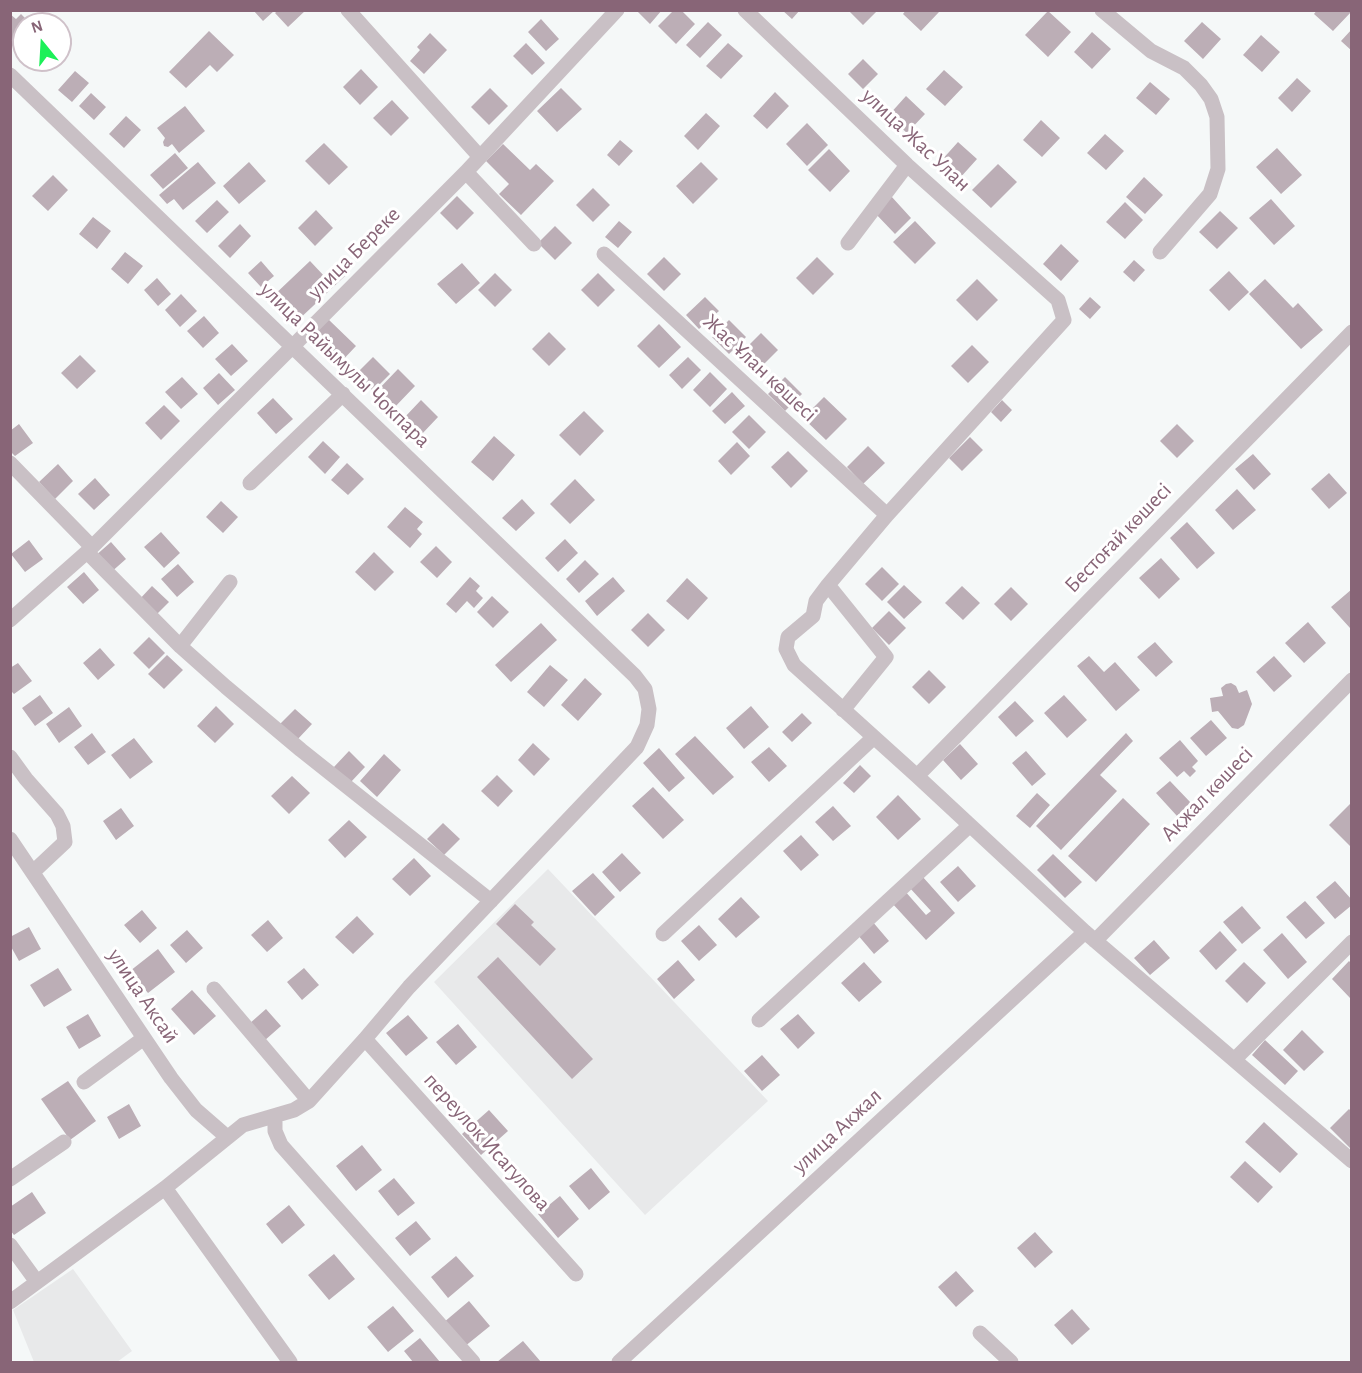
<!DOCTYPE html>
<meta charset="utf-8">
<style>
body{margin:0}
#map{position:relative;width:1362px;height:1373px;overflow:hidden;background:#f5f8f8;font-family:"Alegreya Sans",sans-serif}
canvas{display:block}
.frame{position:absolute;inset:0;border:12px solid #886577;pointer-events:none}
.north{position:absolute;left:12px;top:12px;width:60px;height:60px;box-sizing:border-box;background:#fff;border:2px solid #cfc1c9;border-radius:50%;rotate:342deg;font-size:16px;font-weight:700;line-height:24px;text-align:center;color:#886577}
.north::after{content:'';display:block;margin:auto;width:21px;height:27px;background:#1cf058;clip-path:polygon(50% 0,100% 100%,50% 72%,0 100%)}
</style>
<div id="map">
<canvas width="1362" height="1373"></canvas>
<div class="frame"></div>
<div class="north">N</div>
</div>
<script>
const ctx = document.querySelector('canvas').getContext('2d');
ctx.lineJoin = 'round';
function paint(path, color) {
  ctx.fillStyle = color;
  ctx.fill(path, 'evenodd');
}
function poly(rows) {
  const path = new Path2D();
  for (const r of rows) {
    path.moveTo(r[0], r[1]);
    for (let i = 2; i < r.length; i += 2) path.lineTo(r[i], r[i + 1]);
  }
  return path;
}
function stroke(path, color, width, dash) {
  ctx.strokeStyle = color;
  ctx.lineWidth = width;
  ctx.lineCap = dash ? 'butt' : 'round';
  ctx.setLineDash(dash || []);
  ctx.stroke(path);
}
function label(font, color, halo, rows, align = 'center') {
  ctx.font = font + ' "Alegreya Sans",sans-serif';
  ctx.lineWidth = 6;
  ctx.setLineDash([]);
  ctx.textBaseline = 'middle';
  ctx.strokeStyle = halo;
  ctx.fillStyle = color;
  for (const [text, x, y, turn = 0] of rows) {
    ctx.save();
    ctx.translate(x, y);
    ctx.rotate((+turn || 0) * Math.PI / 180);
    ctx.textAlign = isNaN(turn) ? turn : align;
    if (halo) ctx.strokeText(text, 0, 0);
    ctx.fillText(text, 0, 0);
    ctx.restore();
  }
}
const built = poly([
 [548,869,768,1101,645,1215,434,982],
 [73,1269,132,1351,117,1362,34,1362,13,1310]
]);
const building = poly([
 [253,10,275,10,263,21],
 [278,10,306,10,288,27,275,13],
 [636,10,662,10,650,24],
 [674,10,681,10,695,24,676,44,658,26],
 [782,10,800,10,792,19],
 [848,10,878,10,863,25],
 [906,10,938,10,939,12,921,31,903,14],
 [1317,10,1352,10,1352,11,1333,31,1314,14],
 [1048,11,1071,32,1048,57,1025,35],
 [10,14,16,19,21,14,31,24,24,24,24,34,13,46,10,43],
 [541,19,559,39,546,51,528,32],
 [708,22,722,35,700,58,686,45],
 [1202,22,1221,39,1203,59,1184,41],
 [1352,29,1352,51,1341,41],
 [209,31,234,55,217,72,210,65,186,88,169,72],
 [1092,32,1111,49,1092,69,1074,52],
 [430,33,447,50,424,74,410,61,420,50,417,47],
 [1261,35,1280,52,1262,72,1243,55],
 [526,43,545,63,532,75,513,56],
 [728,43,743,56,721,79,706,66],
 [60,46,66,55,60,59],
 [863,59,878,74,863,89,848,74],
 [39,60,58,60,45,69],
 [361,69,378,87,360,105,343,87],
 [944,70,963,87,945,106,926,89],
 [75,71,89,83,72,102,58,90],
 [1297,78,1311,91,1292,112,1278,98],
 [1150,82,1170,99,1156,115,1136,98],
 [490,88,508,106,489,125,471,107],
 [561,88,582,109,557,132,537,111],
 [775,92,789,106,767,129,753,116],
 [91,93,106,107,94,120,79,106],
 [906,96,925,114,907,133,888,116],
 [392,100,409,118,391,136,373,118],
 [185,106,205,131,179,153,172,144,168,147,164,146,163,142,165,138,157,128],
 [706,113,720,126,698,150,684,136],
 [126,116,141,130,124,148,109,134],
 [1041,120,1060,138,1042,157,1023,140],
 [807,123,828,145,807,166,786,144],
 [1105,134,1124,151,1106,170,1087,153],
 [620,140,633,151,619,166,607,155],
 [958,142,977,159,959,179,940,162],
 [324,143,348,167,329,185,305,161],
 [503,144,530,170,536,164,554,181,521,215,499,194,509,184,486,161],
 [1277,148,1302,175,1281,194,1256,167],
 [829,149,850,171,830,192,808,170],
 [175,153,188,168,163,189,150,175],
 [198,162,216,183,183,210,174,199,167,204,159,195],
 [249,162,266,181,239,204,223,186],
 [701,162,718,179,693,204,676,186],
 [998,164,1017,182,991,208,972,190],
 [53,175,68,190,48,211,32,196],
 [1144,177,1163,195,1145,214,1126,197],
 [593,188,610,205,593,222,576,205],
 [457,196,474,213,457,230,440,213],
 [891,196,911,218,895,234,874,212],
 [1271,199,1295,226,1274,245,1249,218],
 [217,200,229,212,207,233,195,221],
 [1125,202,1143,220,1125,239,1106,222],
 [316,210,333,228,315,246,298,228],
 [1220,211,1238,228,1217,249,1199,232],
 [93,217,111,231,97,249,79,234],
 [619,221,632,232,618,248,605,237],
 [915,221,936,243,915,264,893,242],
 [240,224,251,236,230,258,218,246],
 [555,226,572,243,555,260,538,243],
 [1061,244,1079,261,1061,281,1043,264],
 [125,252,143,266,128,284,111,269],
 [664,257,681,274,664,291,647,274],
 [817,257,834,274,813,295,796,278],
 [1134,260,1145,270,1134,282,1123,272],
 [261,261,274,276,261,287,248,273],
 [310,261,326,278,337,268,345,276,295,323,271,298],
 [462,263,480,283,456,304,437,284],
 [1229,271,1249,292,1229,311,1209,290],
 [495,273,512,290,495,307,478,290],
 [598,273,615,290,598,307,581,290],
 [157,278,171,294,158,306,144,290],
 [977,279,998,300,977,321,956,300],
 [1265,279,1293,308,1298,303,1323,330,1301,349,1249,294],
 [181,294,197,311,180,327,165,310],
 [705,297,719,311,699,329,686,315],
 [1090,297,1101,307,1090,319,1079,309],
 [204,316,219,333,203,348,187,331],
 [328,319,356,346,340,363,312,336],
 [729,320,746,337,729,354,712,337],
 [659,324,681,347,659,368,637,346],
 [549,332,566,349,549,366,532,349],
 [761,333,778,350,757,371,740,354],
 [232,344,248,361,231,376,215,359],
 [972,345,989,362,968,383,951,366],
 [80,355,96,371,77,389,61,373],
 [373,357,390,374,373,391,356,374],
 [688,357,701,370,682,389,669,375],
 [398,369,415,386,392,410,375,393],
 [710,372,727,389,710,407,693,390],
 [219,373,235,390,218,405,203,388],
 [182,377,198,394,181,409,165,392],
 [785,377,802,394,785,411,768,394],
 [732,392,745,406,725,424,712,411],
 [824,397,847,419,826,440,803,418],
 [273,398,293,419,276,434,257,413],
 [421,400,438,417,421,435,404,418],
 [1002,400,1012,410,1001,422,991,412],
 [164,405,180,421,161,440,145,423],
 [584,411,604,431,580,456,559,435],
 [749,415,766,432,749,449,732,432],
 [19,424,33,443,15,456,10,451,10,431],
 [1177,424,1194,441,1177,458,1160,441],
 [494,436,515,455,493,481,471,462],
 [970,437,983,450,962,471,949,458],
 [323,441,340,457,325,474,308,457],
 [737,442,750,456,731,475,718,461],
 [868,446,885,463,863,484,847,467],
 [788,451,808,471,791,488,771,467],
 [1253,454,1271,474,1254,490,1235,469],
 [347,463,364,479,348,495,331,480],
 [58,464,73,481,55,499,39,482],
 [1329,473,1347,493,1329,509,1311,489],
 [95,478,110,495,94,510,78,494],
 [575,479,595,500,570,524,550,504],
 [1237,489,1256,510,1233,530,1215,510],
 [522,499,535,513,516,531,502,518],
 [221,501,238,517,223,533,206,517],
 [405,507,423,522,417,529,422,534,410,548,387,527],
 [1187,522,1215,553,1197,569,1170,538],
 [161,532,180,553,164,568,144,547],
 [565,539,578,553,558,572,545,558],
 [29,540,43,559,25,572,11,554],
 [111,542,126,559,109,574,94,557],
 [436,546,452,562,437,578,420,562],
 [374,552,394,572,375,591,355,572],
 [1161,558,1180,579,1159,599,1139,578],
 [585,560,599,574,579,593,566,579],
 [178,564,194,582,177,597,161,579],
 [882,567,899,584,882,601,865,584],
 [84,572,99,590,83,604,67,587],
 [470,577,480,586,476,591,483,598,474,608,467,601,456,613,446,604],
 [613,577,625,591,597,616,585,601],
 [687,578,708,598,688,620,666,601],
 [904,585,922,602,904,619,887,602],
 [152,586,169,602,153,618,137,602],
 [962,586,980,603,963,620,945,603],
 [1011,587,1028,604,1011,621,994,604],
 [1352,589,1352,627,1350,628,1331,607],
 [492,596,509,612,493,628,477,612],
 [889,611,906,628,889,645,872,628],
 [648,613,665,630,648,647,631,630],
 [1308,622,1326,643,1304,663,1285,643],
 [541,623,557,640,511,682,495,665],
 [149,637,165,653,149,669,133,653],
 [1155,642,1173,662,1156,677,1137,657],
 [100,648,115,665,98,680,83,663],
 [167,655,183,670,164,689,148,674],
 [1089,656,1104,672,1115,662,1140,690,1116,711,1077,666],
 [1274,656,1292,676,1274,692,1256,672],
 [18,663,32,681,14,694,10,690,10,668],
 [550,665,568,680,544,707,527,692],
 [929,670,946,687,929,704,912,687],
 [585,678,602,694,578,721,561,705],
 [1231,683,1236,686,1239,693,1247,690,1252,704,1244,725,1238,729,1232,728,1218,711,1212,712,1210,698,1223,696,1221,688,1226,684],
 [40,695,53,713,35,726,22,708],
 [1064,695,1087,720,1067,738,1044,713],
 [1015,701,1034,721,1016,737,998,717],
 [216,706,234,724,215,743,197,726],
 [751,706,769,727,744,749,726,728],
 [69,707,82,726,59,743,46,724],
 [295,709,312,724,296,741,279,725],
 [802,713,812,723,792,742,782,732],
 [1211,720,1227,738,1206,756,1190,738],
 [92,733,106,752,88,765,74,747],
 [1126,733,1133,741,1100,775,1117,791,1061,850,1036,826],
 [695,736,734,777,713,795,675,754],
 [134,738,153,762,130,779,111,755],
 [1180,740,1198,761,1192,767,1196,771,1190,777,1184,771,1177,777,1159,758],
 [533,743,550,759,534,776,518,760],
 [960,744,978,764,961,780,943,760],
 [769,747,787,766,769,782,751,762],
 [659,748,685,778,669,792,643,763],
 [349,751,365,767,350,783,333,768],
 [1026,751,1046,774,1032,786,1012,763],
 [384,754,401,770,377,797,360,781],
 [860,765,871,776,854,793,843,783],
 [497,775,513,791,498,807,481,791],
 [292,776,310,793,289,814,271,796],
 [1170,781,1191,803,1177,816,1156,793],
 [653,787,684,820,663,839,632,806],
 [1037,793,1050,805,1030,828,1016,816],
 [898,795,921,819,898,840,876,817],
 [1123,798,1150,824,1096,882,1068,856],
 [1350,804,1352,805,1352,848,1329,825],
 [833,806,851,826,833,841,815,822],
 [121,808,134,826,116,840,103,821],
 [349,820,367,837,345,858,328,840],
 [443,823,460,839,444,855,427,839],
 [801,835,819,855,801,871,783,851],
 [622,853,641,873,620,892,602,872],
 [1053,854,1082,882,1065,898,1037,870],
 [414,858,431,876,410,896,392,879],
 [958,866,976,886,958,902,940,882],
 [593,873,615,897,595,916,572,891],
 [922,876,955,913,926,940,891,902,904,890,926,915,931,911,909,887],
 [1335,881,1352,900,1352,905,1335,919,1316,897],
 [741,897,760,917,736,938,718,919],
 [1305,901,1325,923,1306,939,1286,917],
 [515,904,534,922,531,925,556,949,540,966,496,924],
 [1242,906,1261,928,1242,944,1223,922],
 [142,910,157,928,140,943,124,925],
 [357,916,374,934,353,954,335,937],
 [268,920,283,938,267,952,251,935],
 [872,921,889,941,874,954,857,934],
 [699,925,717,945,699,961,681,941],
 [29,927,41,949,19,961,10,945,10,937],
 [187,930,203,948,186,963,170,945],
 [1220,931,1237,950,1216,970,1199,951],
 [1282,933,1307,962,1288,979,1263,950],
 [1154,940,1170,958,1150,975,1134,958],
 [158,949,175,972,148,993,130,971],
 [498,957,593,1059,572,1079,477,977],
 [678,960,695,980,674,999,657,979],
 [1349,961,1352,964,1352,996,1350,998,1332,979],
 [864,962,882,982,859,1002,841,983],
 [1244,962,1266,983,1247,1003,1225,981],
 [58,968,72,990,44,1007,30,985],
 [304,968,319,985,302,1000,287,982],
 [192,990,216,1016,194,1035,171,1009],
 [266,1009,281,1026,264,1041,249,1024],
 [88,1014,101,1036,79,1049,66,1027],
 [798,1014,815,1033,798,1049,780,1029],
 [408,1015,428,1038,406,1056,386,1033],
 [458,1024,477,1047,456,1065,436,1042],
 [1302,1030,1324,1052,1304,1071,1283,1050],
 [1265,1040,1298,1071,1285,1085,1252,1055],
 [762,1055,780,1075,762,1091,744,1071],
 [68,1081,96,1121,70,1140,41,1099],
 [129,1104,141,1126,119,1139,107,1117],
 [1349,1109,1352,1112,1352,1150,1330,1128],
 [489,1110,508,1131,481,1155,462,1134],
 [1264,1122,1298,1154,1280,1173,1245,1142],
 [362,1145,382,1170,356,1191,336,1166],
 [1245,1161,1273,1187,1258,1203,1230,1177],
 [591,1168,610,1192,589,1210,569,1186],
 [394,1178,415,1203,398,1216,378,1191],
 [32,1192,46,1213,14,1235,10,1230,10,1207],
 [560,1196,579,1219,558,1238,538,1214],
 [289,1205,305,1225,282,1244,266,1224],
 [416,1221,431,1239,410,1256,395,1238],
 [1035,1232,1053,1252,1035,1268,1017,1248],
 [334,1254,355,1279,329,1300,308,1275],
 [456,1256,474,1276,448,1298,431,1277],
 [956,1271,974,1291,956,1307,938,1287],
 [469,1301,490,1326,464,1347,443,1323],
 [393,1306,414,1331,388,1352,367,1327],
 [1072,1309,1090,1329,1072,1345,1054,1325],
 [420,1338,440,1362,413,1362,404,1351],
 [523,1341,541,1362,497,1362]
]);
const minor = poly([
 [348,10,480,157],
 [745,10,907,165,1058,300,1064,320,887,515,828,585,816,601,813,616,788,637,786,649,794,665,917,776,1085,932,1352,1161],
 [1102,10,1151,51,1184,68,1201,85,1211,99,1217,117,1218,169,1210,194,1160,252],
 [10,75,635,676,645,689,649,709,647,725,637,747,409,987,365,1039,309,1101,294,1110,243,1125,165,1188,10,1302],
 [466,172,534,244],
 [848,243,907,165],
 [604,254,887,515],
 [10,463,92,547],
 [250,483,343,394],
 [87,552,180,646,226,687,301,750,491,901],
 [828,585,886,657,843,710],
 [10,620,87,552,293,346,466,172,617,10],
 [180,646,230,582],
 [10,757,26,779,57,814,63,826,65,842,33,872],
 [917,776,1352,332],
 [10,839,171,1078,196,1110,227,1137],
 [663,934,873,738],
 [1095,941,1352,680],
 [214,989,309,1101],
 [759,1020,969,826],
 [365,1039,576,1274],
 [1234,1060,1352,942],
 [84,1082,144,1038],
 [275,1116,275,1131,281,1145,473,1362],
 [10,1179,64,1142],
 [165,1188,290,1362],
 [10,1245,37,1282],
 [980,1333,1011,1362],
 [619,1362,1085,932]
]);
const streetNames = [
 ["улица Жас Улан",916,140,43],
 ["улица Береке",354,253,-45],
 ["улица Райымулы Чокпара",345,365,44],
 ["Жас Ұлан көшесі",760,368,43],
 ["Бестоғай көшесі",1118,538,-46],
 ["Ақжал көшесі",1207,794,-46],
 ["улица Аксай",143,996,56],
 ["улица Акжал",837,1131,-43],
 ["переулок Исагулова",487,1142,48]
];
paint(built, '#e8e9ea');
paint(building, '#bcaeb6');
stroke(minor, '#c9c0c5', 15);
label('22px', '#886577', '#fff', streetNames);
</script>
